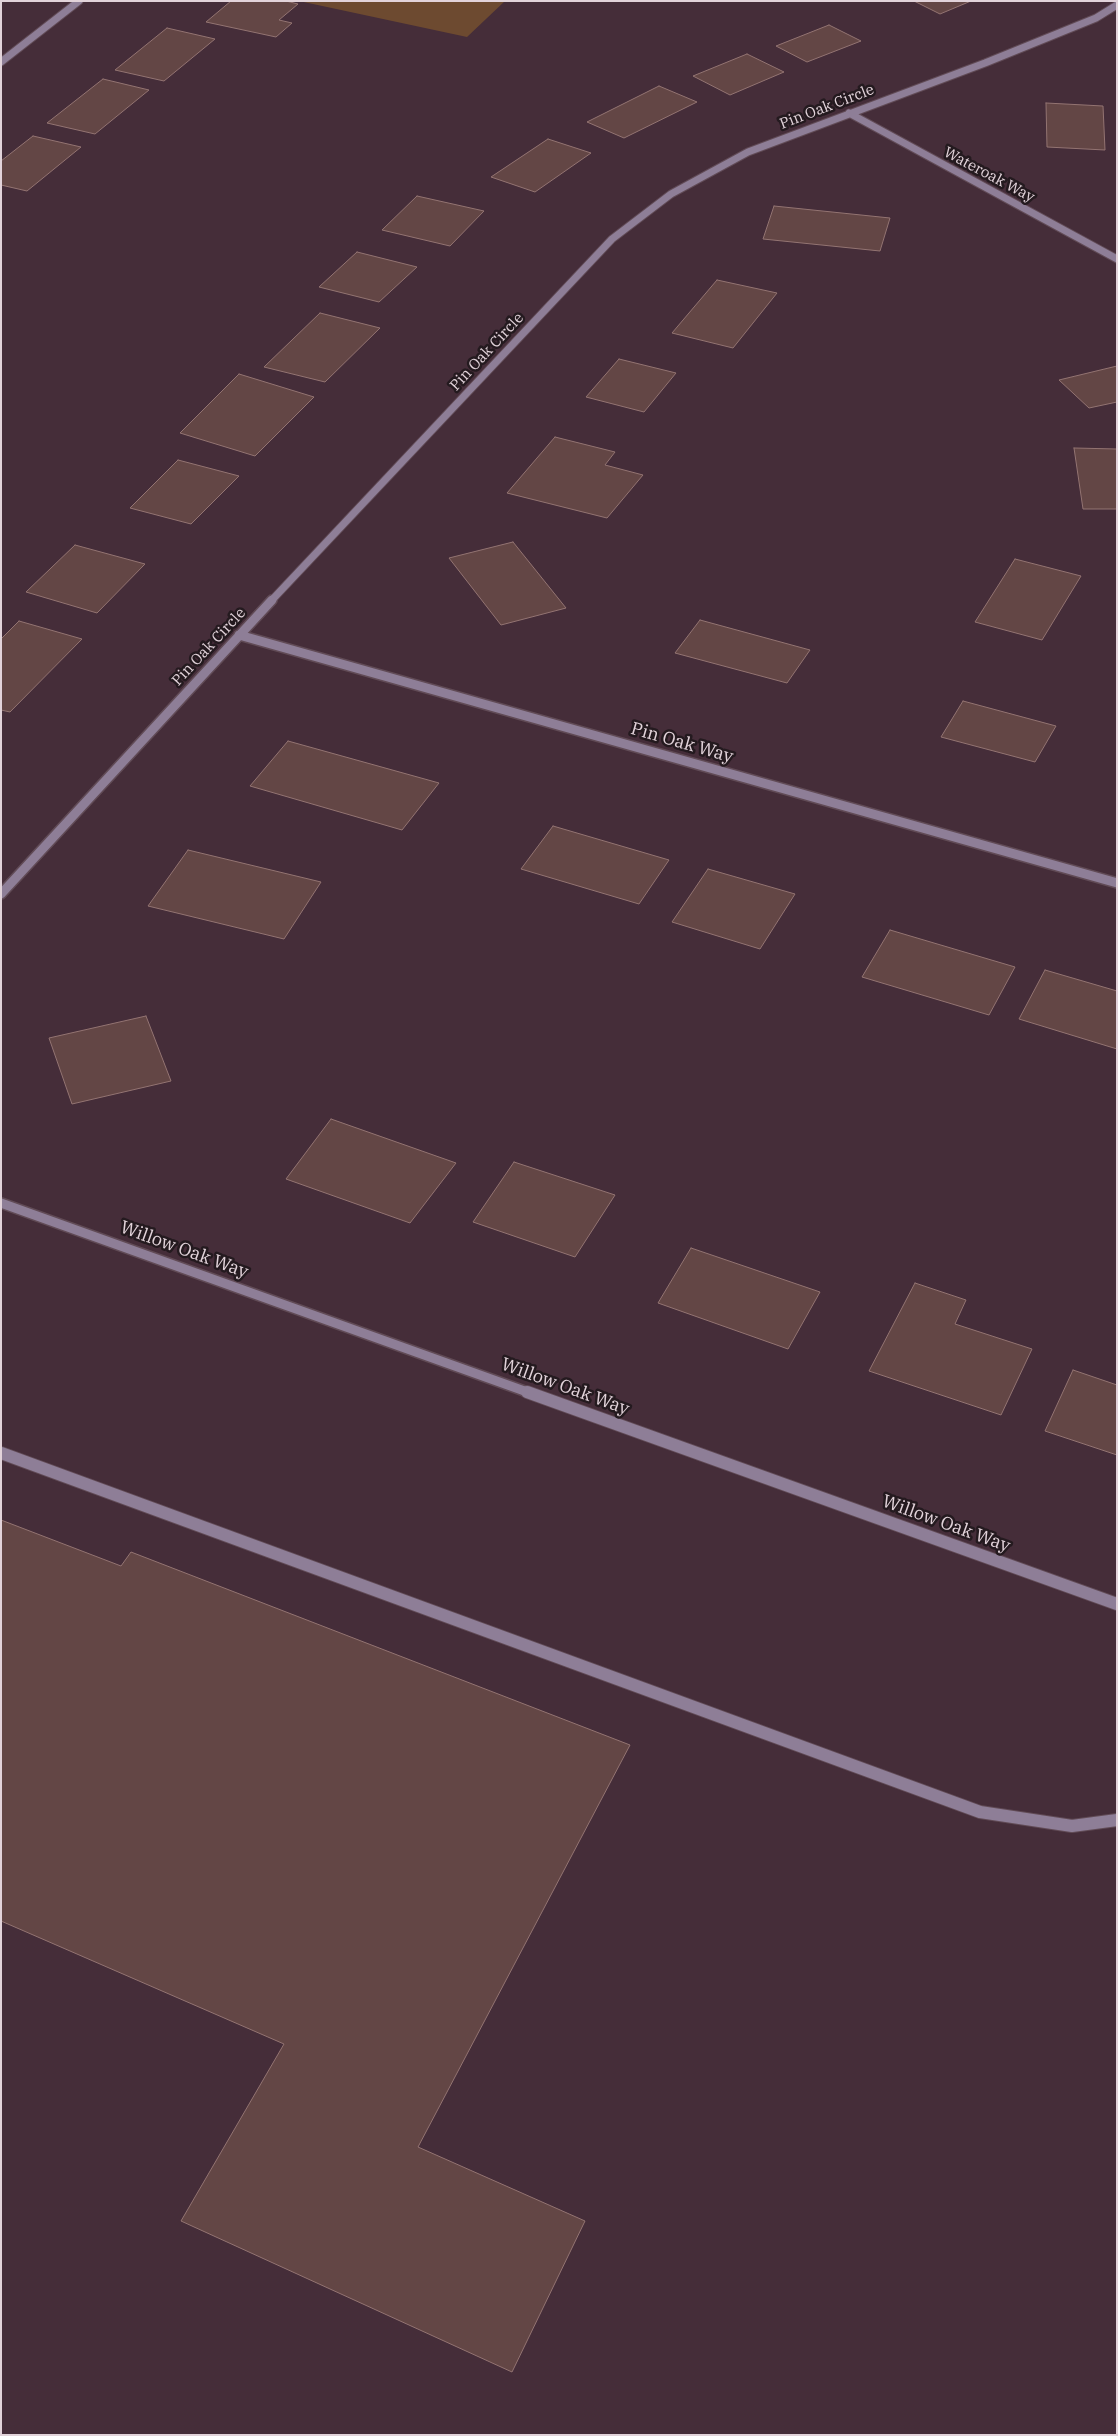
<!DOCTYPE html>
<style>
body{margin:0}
#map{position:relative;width:1118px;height:2436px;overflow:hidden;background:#452d39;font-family:"IBM Plex Serif",serif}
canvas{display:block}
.frame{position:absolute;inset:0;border:2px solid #e2d3da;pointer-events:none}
</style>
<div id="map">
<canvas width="1118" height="2436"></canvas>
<div class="frame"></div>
</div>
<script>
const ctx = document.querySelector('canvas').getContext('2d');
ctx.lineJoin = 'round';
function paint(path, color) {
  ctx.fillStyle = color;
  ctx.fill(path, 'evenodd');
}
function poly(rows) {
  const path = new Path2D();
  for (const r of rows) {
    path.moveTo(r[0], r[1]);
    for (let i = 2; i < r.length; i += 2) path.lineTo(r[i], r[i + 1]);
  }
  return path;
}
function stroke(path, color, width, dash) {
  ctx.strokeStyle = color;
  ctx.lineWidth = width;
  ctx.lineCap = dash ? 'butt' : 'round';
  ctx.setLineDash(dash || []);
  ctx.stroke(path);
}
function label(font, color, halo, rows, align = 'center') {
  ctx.font = font + ' "IBM Plex Serif",serif';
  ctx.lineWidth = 5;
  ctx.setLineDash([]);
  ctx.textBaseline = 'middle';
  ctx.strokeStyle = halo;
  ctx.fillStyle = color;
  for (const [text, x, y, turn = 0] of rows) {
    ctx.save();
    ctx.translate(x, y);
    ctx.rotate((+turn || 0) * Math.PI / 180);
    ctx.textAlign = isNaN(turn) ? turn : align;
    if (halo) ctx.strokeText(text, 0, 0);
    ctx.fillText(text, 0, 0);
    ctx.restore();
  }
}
const green = poly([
 [299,1,505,1,467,37]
]);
const building = poly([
 [231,1,286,1,298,4,279,20,292,23,276,37,206,22,231,1],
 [914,1,971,1,940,14,914,1],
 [829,25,861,41,807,62,776,46,829,25],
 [167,28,215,39,164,81,115,70,167,28],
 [747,54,784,72,730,95,693,76,747,54],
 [103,79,149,90,95,134,47,123,103,79],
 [659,86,697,102,624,138,587,122,659,86],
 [1046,103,1103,106,1105,150,1047,147,1046,103],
 [33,136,81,147,27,191,1,185,1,161,33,136],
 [548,139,591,153,535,192,491,177,548,139],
 [417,196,484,211,450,246,382,230,417,196],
 [774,206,890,218,880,251,763,239,774,206],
 [357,252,417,267,379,302,319,287,357,252],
 [717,280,777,293,733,348,672,333,717,280],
 [320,313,380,328,325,382,264,367,320,313],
 [619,359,676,373,644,412,586,397,619,359],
 [1117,366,1117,402,1089,408,1059,380,1117,366],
 [239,374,314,397,255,456,180,433,239,374],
 [555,437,615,452,605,465,643,475,607,518,507,493,555,437],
 [1074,448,1117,449,1117,509,1083,509,1074,448],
 [178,460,239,476,191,524,130,508,178,460],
 [513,542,566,608,501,625,449,558,513,542],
 [75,545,145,564,97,613,26,592,75,545],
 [1015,559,1081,576,1042,640,975,622,1015,559],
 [700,620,810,650,787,683,675,653,700,620],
 [19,621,82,639,10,712,1,710,1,639,19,621],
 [963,701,1056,726,1035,762,941,737,963,701],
 [288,741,439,783,402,830,250,786,288,741],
 [553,826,669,860,639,904,521,869,553,826],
 [188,850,321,882,284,939,148,906,188,850],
 [708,869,795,894,760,949,672,922,708,869],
 [890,930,1015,967,989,1015,862,977,890,930],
 [1045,970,1117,991,1117,1049,1019,1019,1045,970],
 [146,1016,171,1081,72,1104,49,1038,146,1016],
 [331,1119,456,1163,410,1223,286,1179,331,1119],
 [514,1162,615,1195,575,1257,473,1222,514,1162],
 [691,1248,820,1292,788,1349,658,1303,691,1248],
 [915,1283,966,1300,955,1324,1032,1349,1001,1415,869,1371,915,1283],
 [1073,1370,1117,1385,1117,1455,1045,1431,1073,1370],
 [1,1520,121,1566,131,1552,630,1745,418,2147,585,2221,512,2372,181,2221,284,2044,1,1921,1,1520]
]);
const service = poly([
 [1,1453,980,1812,1072,1826,1117,1820]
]);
const minorFar2 = poly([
 [1,62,79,1],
 [849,113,1117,259],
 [271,601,612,239,671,194,748,152,985,63,1096,18,1117,5]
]);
const minorFar1 = poly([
 [239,635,1117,883],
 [1,894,272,600],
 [1,1203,530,1393]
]);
const minor = poly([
 [527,1392,1117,1604]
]);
const farStreetnames = [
 ["Pin Oak Circle",827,107,-21],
 ["Wateroak Way",989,175,28],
 ["Pin Oak Circle",487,352,-47],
 ["Pin Oak Circle",209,647,-47]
];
const streetNames = [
 ["Pin Oak Way",682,743,16],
 ["Willow Oak Way",184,1250,20],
 ["Willow Oak Way",565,1387,20],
 ["Willow Oak Way",946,1524,20]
];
paint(green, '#6d4a30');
paint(building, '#634645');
stroke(building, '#937472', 1);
stroke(service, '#614b56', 14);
stroke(minorFar2, '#614b56', 9);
stroke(minorFar1, '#614b56', 12);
stroke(minor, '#614b56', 14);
stroke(service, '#8e7e97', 12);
stroke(minorFar2, '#8e7e97', 7);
stroke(minorFar1, '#8e7e97', 9);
stroke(minor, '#8e7e97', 12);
label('15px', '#e2d3da', '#241a1f', farStreetnames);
label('18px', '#e2d3da', '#241a1f', streetNames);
</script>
